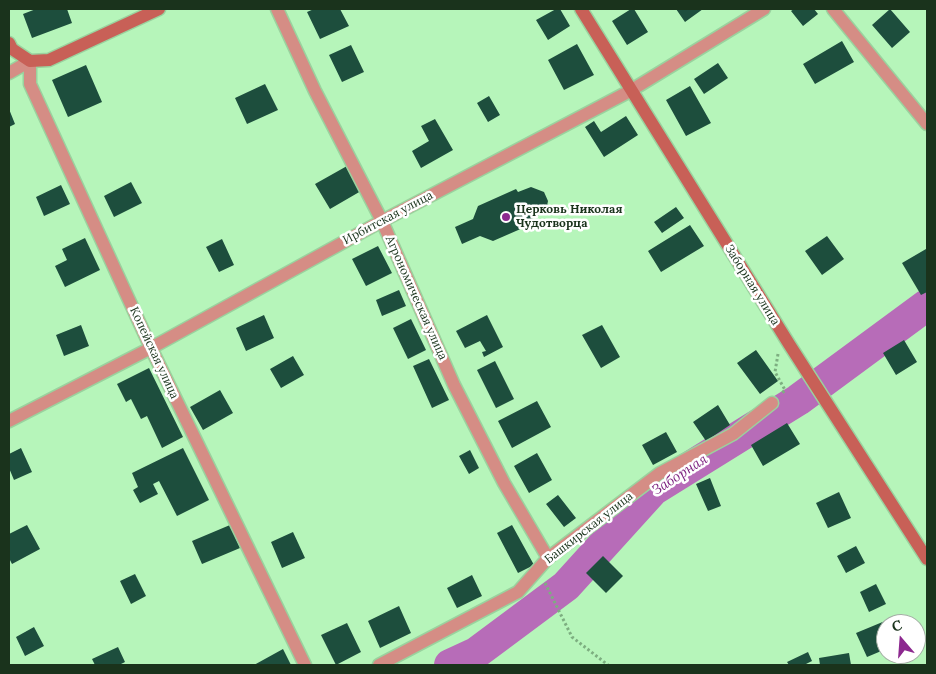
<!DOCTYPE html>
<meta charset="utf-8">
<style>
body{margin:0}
#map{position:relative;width:936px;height:674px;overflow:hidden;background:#b6f5ba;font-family:Lora,serif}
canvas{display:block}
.frame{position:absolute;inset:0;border:10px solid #1a331c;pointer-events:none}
.north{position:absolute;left:876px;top:614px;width:50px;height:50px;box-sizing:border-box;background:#fff;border:1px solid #a3ada4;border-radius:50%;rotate:342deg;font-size:14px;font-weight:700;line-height:20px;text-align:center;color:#1a331c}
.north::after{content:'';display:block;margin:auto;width:18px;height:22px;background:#8c288f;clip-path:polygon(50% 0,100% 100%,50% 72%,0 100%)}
</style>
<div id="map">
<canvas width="936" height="674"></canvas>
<div class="frame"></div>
<div class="north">С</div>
</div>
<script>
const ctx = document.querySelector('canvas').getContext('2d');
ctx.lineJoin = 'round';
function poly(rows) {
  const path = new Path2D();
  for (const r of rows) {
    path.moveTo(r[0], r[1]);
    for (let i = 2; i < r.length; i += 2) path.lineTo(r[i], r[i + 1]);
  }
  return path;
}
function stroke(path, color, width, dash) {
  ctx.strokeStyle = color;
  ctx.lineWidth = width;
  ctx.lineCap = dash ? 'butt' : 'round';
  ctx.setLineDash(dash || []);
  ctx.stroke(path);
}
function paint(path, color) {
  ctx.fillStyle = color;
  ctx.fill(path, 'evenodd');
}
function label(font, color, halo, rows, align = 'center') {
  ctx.font = font + ' Lora,serif';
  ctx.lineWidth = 5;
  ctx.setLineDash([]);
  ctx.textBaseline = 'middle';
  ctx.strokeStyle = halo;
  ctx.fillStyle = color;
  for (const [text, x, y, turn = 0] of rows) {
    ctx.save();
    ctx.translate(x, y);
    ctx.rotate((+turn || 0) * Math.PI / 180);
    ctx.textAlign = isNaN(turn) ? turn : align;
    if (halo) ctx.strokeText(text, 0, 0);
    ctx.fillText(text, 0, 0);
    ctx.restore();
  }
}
const river = poly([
 [450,665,476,653,566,586,653,490,798,400,927,305]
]);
const building = poly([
 [36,9,67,9,72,23,32,38,23,14],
 [314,9,340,9,349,26,320,39,307,12],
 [556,9,560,9,570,26,548,40,536,20],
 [631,9,634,9,648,32,627,45,612,21],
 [676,9,703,9,685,22],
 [794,9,814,9,818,14,803,26,791,11],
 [890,9,910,32,892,48,872,25],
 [842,41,854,62,815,84,803,64],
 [577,44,594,75,564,90,548,60],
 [351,45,364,72,342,82,329,55],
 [718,63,728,78,704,94,694,79],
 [86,65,102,102,68,117,52,80],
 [265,84,278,110,247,124,235,98],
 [690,86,711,123,686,136,666,100],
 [489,96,500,115,488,122,477,103],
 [9,109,15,124,9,127],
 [626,116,638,135,604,157,585,127,594,121,601,132],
 [435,119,453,150,421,168,412,151,429,141,421,126],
 [347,166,361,191,330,209,315,184],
 [131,182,142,203,114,217,104,196],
 [61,185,70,204,44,216,36,197],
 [531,187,544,192,548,201,546,211,530,220,532,224,493,241,480,236,462,244,455,227,473,219,478,206,516,189,518,192],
 [676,207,684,218,662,233,654,222],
 [690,225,704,246,661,272,648,251],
 [827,236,844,259,822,275,805,251],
 [85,238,100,270,65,287,55,266,67,260,62,249],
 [222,239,234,265,219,272,206,247],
 [378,246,392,273,366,286,352,259],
 [926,249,927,292,921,295,902,263],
 [399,290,406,306,382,316,376,300],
 [264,315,274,338,246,351,236,328],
 [487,315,503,347,484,357,482,352,486,351,480,341,465,348,456,331],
 [411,319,426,350,408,359,393,328],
 [81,325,89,346,64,356,56,335],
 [602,325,620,357,601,368,582,335],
 [904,340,917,362,896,375,883,353],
 [756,350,778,381,760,394,737,363],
 [293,356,304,375,281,388,270,369],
 [429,359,449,400,432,408,413,366],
 [495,361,514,399,496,408,477,370],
 [149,368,183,437,162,448,147,416,141,419,131,399,126,402,117,384],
 [220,390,233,413,203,430,190,407],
 [537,401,551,427,512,448,498,421],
 [718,405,730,425,706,441,693,422],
 [787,423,800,444,763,466,751,445],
 [666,432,677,452,653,465,642,445],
 [21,448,32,472,14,480,9,468,9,454],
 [183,448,209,500,177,516,159,481,153,484,158,494,140,503,133,490,138,487,132,473],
 [470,450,479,468,469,474,459,456],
 [537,453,552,480,529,493,514,466],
 [710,478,721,506,708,511,696,484],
 [839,492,851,518,828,528,816,503],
 [558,495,576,518,564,527,546,504],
 [27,525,40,549,12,564,9,558,9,534],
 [230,525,240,548,202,564,192,541],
 [512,525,534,565,518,573,497,533],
 [293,532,305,558,282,568,271,542],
 [856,546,865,563,846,573,837,556],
 [603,556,623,576,606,593,586,573],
 [135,574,146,596,131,604,120,581],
 [472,575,482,596,457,608,447,588],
 [876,584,886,604,869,612,860,592],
 [399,606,411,633,380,648,368,621],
 [885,621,886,649,867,657,856,633],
 [347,623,361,652,336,665,321,635],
 [34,627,44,646,25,656,16,637],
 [118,647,125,662,119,665,95,665,92,659],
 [283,649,291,665,254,665],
 [808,652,812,661,804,665,789,665,787,662],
 [849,653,851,665,820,665,819,658]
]);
const path = poly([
 [778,354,775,372,785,390,782,393],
 [545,583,572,637,608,665]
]);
const street = poly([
 [277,9,315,91,382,221,454,385,504,483,548,558],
 [833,9,927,124],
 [9,73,30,61,30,84,151,348,305,665],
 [9,421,151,348,382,221,630,91,764,9],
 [379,665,518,592,548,558,660,473,733,434,772,403]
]);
const secondary = poly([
 [581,9,789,344,927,559],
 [9,43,12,49,30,61,49,60,159,9]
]);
const markers = [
 [506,217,5,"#8c288f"]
];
const poiNames = [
 ["Церковь Николая",516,210],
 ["Чудотворца",516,224]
];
const streetNames = [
 ["Ирбитская улица",388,218,-28],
 ["Заборная улица",752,285,58],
 ["Агрономическая улица",416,298,66],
 ["Копейская улица",154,353,65],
 ["Башкирская улица",589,528,-38]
];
const waterNames = [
 ["Заборная",680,475,-33]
];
stroke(river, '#b76cb8', 32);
paint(building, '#1d4e3d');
stroke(street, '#9ad29e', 15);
stroke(secondary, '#9ad29e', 15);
stroke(path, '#7dae80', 3, [2.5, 2.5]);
stroke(street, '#d58d85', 12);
stroke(secondary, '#c86057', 12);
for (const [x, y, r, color] of markers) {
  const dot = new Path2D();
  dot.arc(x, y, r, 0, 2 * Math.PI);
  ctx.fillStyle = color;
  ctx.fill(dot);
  stroke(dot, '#fff', 2);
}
label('bold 12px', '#1a331c', '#fff', poiNames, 'left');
label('12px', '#1a331c', '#fff', streetNames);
label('italic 14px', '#7b1f7e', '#fff', waterNames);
</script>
